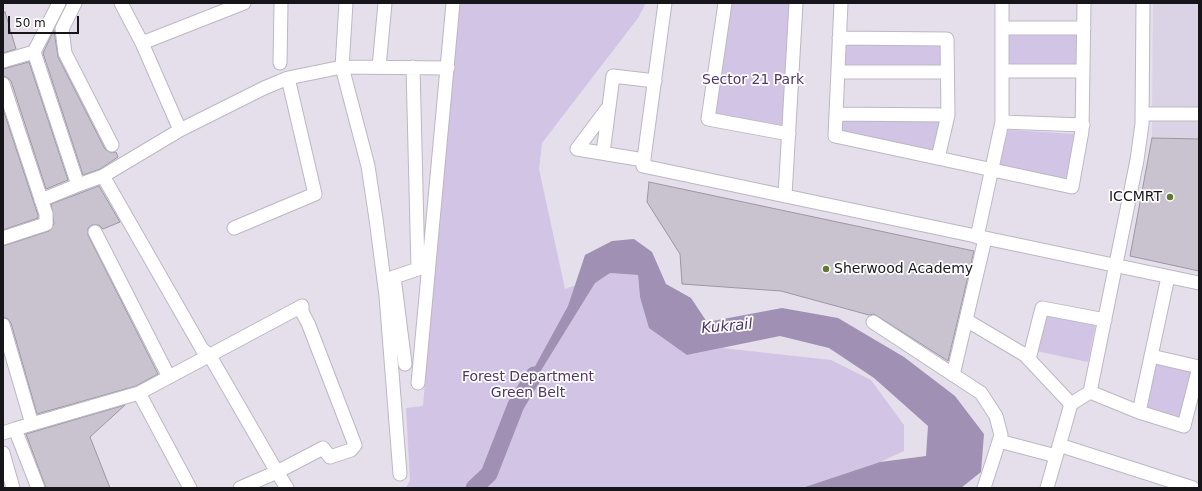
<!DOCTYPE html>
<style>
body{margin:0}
#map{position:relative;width:1202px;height:491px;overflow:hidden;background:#e4dfeb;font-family:"DejaVu Sans",sans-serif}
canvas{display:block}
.frame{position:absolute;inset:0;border:4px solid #161519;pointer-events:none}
.scale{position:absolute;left:8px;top:16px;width:71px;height:18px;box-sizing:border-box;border:2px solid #161519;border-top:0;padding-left:5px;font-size:12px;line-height:14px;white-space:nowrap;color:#161519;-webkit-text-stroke:3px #fff;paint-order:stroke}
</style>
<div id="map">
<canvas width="1202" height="491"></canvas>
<div class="frame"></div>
<div class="scale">50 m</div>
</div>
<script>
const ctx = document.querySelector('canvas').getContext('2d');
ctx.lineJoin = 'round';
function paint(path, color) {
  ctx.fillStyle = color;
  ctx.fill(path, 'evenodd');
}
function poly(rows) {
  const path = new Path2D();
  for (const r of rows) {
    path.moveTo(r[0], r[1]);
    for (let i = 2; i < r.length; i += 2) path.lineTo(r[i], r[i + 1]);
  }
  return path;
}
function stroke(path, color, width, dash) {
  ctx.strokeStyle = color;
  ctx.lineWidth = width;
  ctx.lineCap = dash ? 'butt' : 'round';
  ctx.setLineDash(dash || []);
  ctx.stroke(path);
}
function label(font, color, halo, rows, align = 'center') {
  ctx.font = font + ' "DejaVu Sans",sans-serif';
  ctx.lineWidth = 3.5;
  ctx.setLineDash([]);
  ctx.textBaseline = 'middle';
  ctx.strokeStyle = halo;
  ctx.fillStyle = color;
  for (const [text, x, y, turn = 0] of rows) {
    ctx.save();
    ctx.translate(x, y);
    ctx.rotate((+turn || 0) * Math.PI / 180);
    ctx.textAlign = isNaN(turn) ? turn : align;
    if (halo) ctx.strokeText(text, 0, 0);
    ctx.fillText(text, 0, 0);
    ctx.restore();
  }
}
const built = poly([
 [1153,3,1199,3,1199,139,1152,138]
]);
const green = poly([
 [458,3,646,3,638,18,542,143,539,169,565,289,610,273,638,275,640,297,687,355,722,348,831,360,871,380,904,425,904,451,880,462,802,488,406,488,410,480,406,408,423,406],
 [731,3,791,3,784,127,715,114],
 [1007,33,1078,34,1077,66,1007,65],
 [843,44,942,44,942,68,843,68],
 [843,119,943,120,935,152,842,132],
 [1008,130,1077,134,1068,181,999,165],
 [1044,311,1096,322,1088,362,1036,351],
 [1156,363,1193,373,1182,419,1146,407]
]);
const water = poly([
 [634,239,652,252,666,284,691,298,707,322,782,308,838,318,904,357,955,396,984,434,981,472,961,488,802,488,880,462,926,456,928,426,874,378,829,348,780,336,687,355,649,328,640,297,638,275,610,273,595,283,532,385,522,395,527,381,568,306,585,255,612,241]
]);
const river = poly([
 [474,488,489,474,516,405,534,375]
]);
const building = poly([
 [5,12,16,49,3,53,3,13,5,12],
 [54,30,58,57,105,149,111,153,116,152,118,157,100,169,83,175,43,53,54,30],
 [29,62,68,180,46,189,11,81,8,78,3,76,3,69,29,62],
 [3,109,38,215,38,218,3,230,3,109],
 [1152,138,1199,139,1199,271,1130,256,1152,138],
 [649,182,974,251,948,361,874,314,869,315,781,291,682,284,680,254,647,202,649,182],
 [99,186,120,222,103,229,99,225,92,225,88,228,88,235,158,374,136,386,37,414,11,323,8,319,3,317,3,246,49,231,54,224,51,204,99,186],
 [125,405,90,437,110,488,46,488,26,434,125,405]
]);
const minor = poly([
 [75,3,62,29,65,53,112,145],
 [121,3,142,43],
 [346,3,342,67,368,166,376,219,386,296,400,474],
 [665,3,643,166,1199,283],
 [725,3,708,119,789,134],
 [841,3,835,136,1072,187,1082,131,1084,3],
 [1002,28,1084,28],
 [839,38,947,39,948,115,938,158],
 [34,52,59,3],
 [3,61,34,52,78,185,41,200],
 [280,63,281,3],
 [379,67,385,3],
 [1002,71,1083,71],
 [838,72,947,72],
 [3,84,46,214,46,224,3,238],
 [607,109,577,149,644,160],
 [836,114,948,115],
 [1142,114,1199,114],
 [1002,122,1083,125],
 [180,130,142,43,244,3],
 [603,153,613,76,655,81],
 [103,176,180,130,264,88,288,78,342,67,448,68],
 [78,185,103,176,202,349,210,356,277,472,240,488],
 [785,196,796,3],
 [234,228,315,194,288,78],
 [95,232,169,377],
 [977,237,1002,122,1002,3],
 [966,320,1025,355,1071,404],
 [873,322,981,393,996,416,1001,435,984,488],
 [3,325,32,424,15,429,38,488],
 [1151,356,1199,367],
 [1029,359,1042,308,1105,320],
 [405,364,394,277,418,269,413,67],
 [953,375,985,239],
 [418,383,453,3],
 [1090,392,1139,412,1184,426,1199,367],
 [139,393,302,306,302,312,308,323,355,445,351,450,330,457,323,448,277,472,287,488],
 [1139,412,1168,277],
 [32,424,139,393,190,488],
 [3,433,15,429],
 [999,441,1056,456],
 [1059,445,1193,488],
 [3,453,13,488],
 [1047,488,1071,404,1090,392,1137,160,1142,124,1143,3]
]);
const markers = [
 [1170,197,4,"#617a2d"],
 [826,269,4,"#617a2d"]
];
const parkNames = [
 ["Sector 21 Park",753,80],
 ["Forest Department",528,377],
 ["Green Belt",528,393]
];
const poiNames = [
 ["ICCMRT",1162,197],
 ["Sherwood Academy",834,269,"left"]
];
const waterNames = [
 ["Kukrail",727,327,-5]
];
paint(built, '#dad2e5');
paint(green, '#d2c4e5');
paint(water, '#a091b4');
stroke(river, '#a091b4', 17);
paint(building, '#c8c3cf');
stroke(building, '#9b97a2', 1);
stroke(minor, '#bcb7c3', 15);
stroke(minor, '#fff', 13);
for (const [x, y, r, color] of markers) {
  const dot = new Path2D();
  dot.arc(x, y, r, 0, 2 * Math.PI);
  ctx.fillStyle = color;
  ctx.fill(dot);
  stroke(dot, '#fff', 1.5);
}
label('14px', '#4f3768', '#fff', parkNames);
label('14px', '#161519', '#fff', poiNames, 'right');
label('italic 15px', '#4d3666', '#fff', waterNames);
</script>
